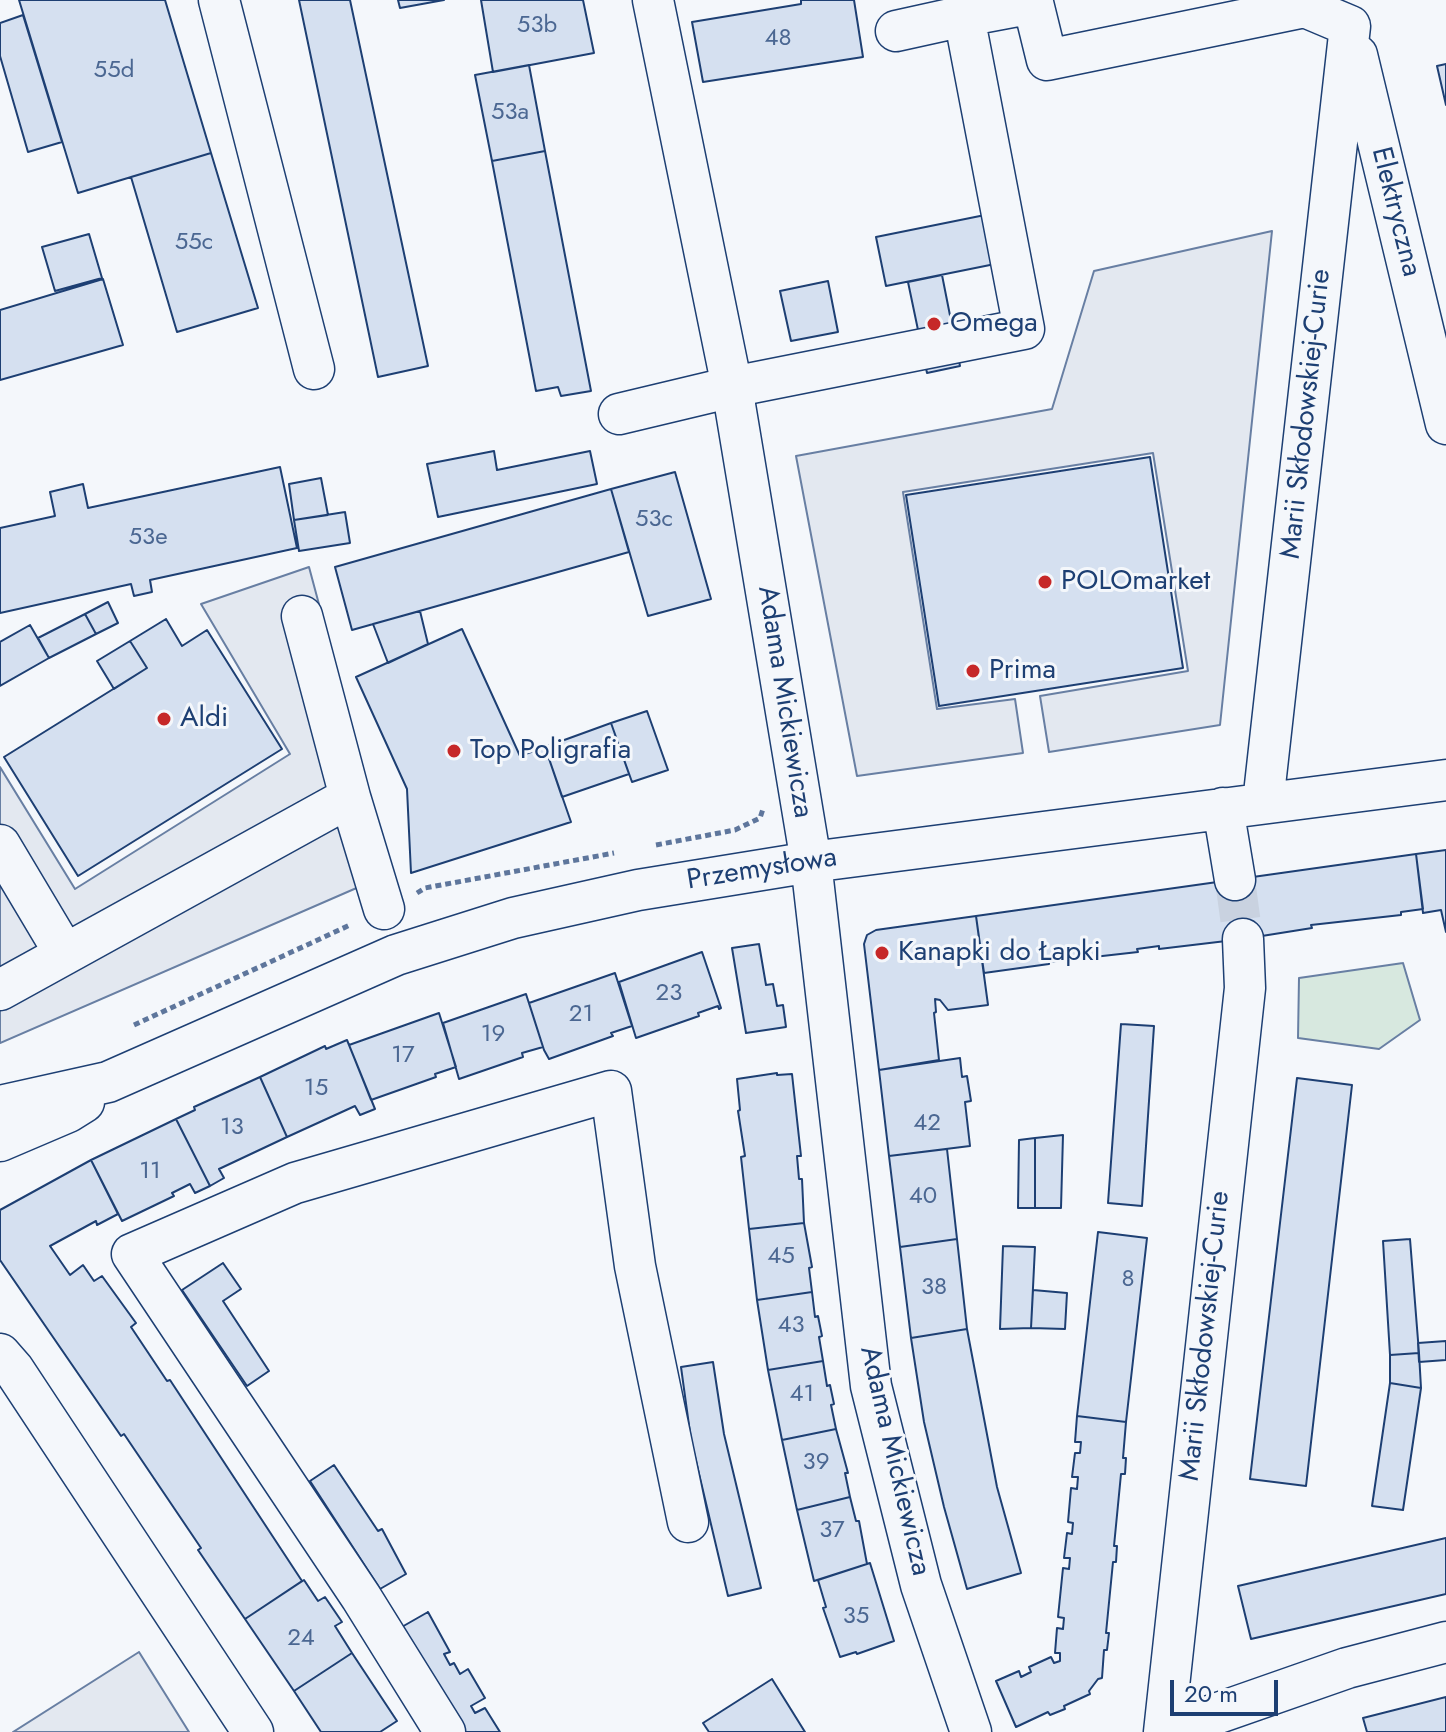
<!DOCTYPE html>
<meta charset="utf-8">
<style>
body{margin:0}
#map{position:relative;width:1446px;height:1732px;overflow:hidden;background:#f4f7fb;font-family:Jost,sans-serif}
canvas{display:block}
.scale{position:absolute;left:1170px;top:1680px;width:108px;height:36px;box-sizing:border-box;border:4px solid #1d3f73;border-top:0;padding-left:10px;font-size:24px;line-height:28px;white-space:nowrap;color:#1d3f73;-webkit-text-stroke:6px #f4f7fb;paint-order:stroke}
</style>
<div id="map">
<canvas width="1446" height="1732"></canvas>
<div class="scale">20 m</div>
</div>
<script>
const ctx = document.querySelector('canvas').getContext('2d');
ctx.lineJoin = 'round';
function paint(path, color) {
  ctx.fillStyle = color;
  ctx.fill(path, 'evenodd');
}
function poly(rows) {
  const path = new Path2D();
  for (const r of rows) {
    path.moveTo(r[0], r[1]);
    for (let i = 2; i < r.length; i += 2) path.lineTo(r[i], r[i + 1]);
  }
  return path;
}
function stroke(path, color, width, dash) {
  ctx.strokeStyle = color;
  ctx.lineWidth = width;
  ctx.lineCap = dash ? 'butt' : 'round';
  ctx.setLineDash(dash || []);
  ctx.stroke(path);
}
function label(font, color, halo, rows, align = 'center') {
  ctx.font = font + ' Jost,sans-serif';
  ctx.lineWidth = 6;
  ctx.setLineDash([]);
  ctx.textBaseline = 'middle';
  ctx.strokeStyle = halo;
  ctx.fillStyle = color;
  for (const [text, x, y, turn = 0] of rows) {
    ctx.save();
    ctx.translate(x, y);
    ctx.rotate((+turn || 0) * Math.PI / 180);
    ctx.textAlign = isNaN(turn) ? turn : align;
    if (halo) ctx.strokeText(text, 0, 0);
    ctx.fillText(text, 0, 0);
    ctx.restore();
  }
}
const green = poly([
 [1403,963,1420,1020,1379,1049,1298,1038,1299,978,1403,963]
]);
const parking = poly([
 [1272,231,1220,725,1049,752,1040,696,1188,671,1153,453,903,492,937,709,1015,699,1023,753,857,776,796,456,1052,409,1094,271,1272,231],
 [309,567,391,873,0,1043,0,767,75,889,290,754,201,604,309,567],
 [139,1652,189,1732,13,1732,139,1652]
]);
const building = poly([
 [19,0,165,0,211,153,78,193,19,0],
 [299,0,350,0,428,366,378,377,299,0],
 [398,0,444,0,400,8,398,0],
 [481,0,583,0,594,53,493,72,481,0],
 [801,0,854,0,863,57,703,82,692,22,801,4,801,0],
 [23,15,62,142,28,152,0,56,0,23,23,15],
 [1446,64,1446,105,1437,66,1446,64],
 [529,65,545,151,492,161,475,75,529,65],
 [545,151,591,391,561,396,558,387,536,391,492,161,545,151],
 [211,153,258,308,177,332,131,177,211,153],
 [985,215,995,264,886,286,876,237,985,215],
 [89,234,102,278,55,291,42,247,89,234],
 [942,275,960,366,927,373,908,282,942,275],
 [103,279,123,345,0,380,0,310,103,279],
 [828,281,838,332,791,341,780,291,828,281],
 [494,451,497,470,590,451,597,484,438,517,427,464,494,451],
 [1150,457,1183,668,939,706,906,495,1150,457],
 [280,467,297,548,150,580,152,592,134,596,131,584,0,613,0,528,55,516,50,492,83,484,88,508,280,467],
 [675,472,711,599,648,616,611,489,675,472],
 [321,478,328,515,294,520,289,484,321,478],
 [611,489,629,552,352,630,335,567,611,489],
 [345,512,350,543,299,551,294,520,345,512],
 [108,602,118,623,96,634,85,614,108,602],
 [420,611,428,644,388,663,373,624,420,611],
 [85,614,96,634,49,658,38,638,85,614],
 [166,619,182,646,207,630,282,749,78,876,4,757,147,668,130,641,166,619],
 [30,625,49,658,0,686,0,642,30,625],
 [462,629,520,756,545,747,571,822,411,873,407,789,356,677,462,629],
 [130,641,147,668,114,689,97,661,130,641],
 [647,711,668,770,632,782,611,723,647,711],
 [611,723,629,774,562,797,545,747,611,723],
 [1446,850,1446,932,1441,910,1423,913,1416,854,1446,850],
 [1416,854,1423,909,1401,912,1401,915,1311,925,1312,928,1243,939,1159,949,1159,946,1137,949,1138,952,1049,962,1049,964,984,973,976,916,1416,854],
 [976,916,988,1005,948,1010,940,1000,935,999,936,1012,934,1013,939,1060,879,1070,864,944,867,935,876,930,976,916],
 [759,944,766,985,773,984,777,1006,783,1005,786,1027,746,1033,732,948,759,944],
 [702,952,721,1008,719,1009,718,1006,698,1013,699,1016,636,1038,619,982,702,952],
 [615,973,632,1026,611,1033,613,1036,549,1059,544,1050,529,1003,615,973],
 [526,994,543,1047,522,1053,523,1057,459,1079,443,1023,526,994],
 [439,1013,456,1067,435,1074,436,1077,371,1100,349,1045,439,1013],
 [1121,1024,1154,1026,1142,1206,1108,1203,1121,1024],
 [347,1040,375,1109,360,1115,355,1106,287,1137,260,1077,325,1046,326,1049,347,1040],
 [960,1058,962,1077,967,1076,971,1101,965,1102,970,1146,889,1156,879,1070,960,1058],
 [777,1073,777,1075,792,1074,801,1156,797,1156,799,1179,802,1179,804,1223,749,1229,741,1157,745,1156,738,1111,740,1110,737,1079,777,1073],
 [260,1077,287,1137,219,1169,224,1178,210,1186,176,1119,195,1110,194,1107,260,1077],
 [1297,1078,1352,1085,1306,1486,1250,1479,1297,1078],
 [176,1119,210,1186,195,1193,190,1184,172,1193,174,1196,122,1221,91,1160,176,1119],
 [1063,1135,1061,1208,1035,1208,1035,1138,1063,1135],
 [1035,1138,1035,1208,1018,1208,1019,1140,1035,1138],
 [947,1149,957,1239,900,1247,889,1156,947,1149],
 [91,1160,118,1214,97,1225,96,1221,50,1246,70,1275,83,1265,94,1281,102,1276,136,1323,131,1327,167,1381,170,1380,302,1581,245,1619,198,1550,201,1548,124,1434,121,1436,0,1260,0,1210,91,1160],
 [804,1223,812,1267,809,1268,812,1292,757,1300,749,1229,804,1223],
 [1098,1232,1147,1238,1126,1422,1077,1416,1098,1232],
 [957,1239,967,1329,911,1338,900,1247,957,1239],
 [1410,1239,1419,1353,1390,1355,1383,1241,1410,1239],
 [1003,1246,1035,1247,1031,1328,1000,1329,1003,1246],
 [223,1263,241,1289,223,1301,269,1371,247,1386,182,1290,223,1263],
 [1033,1290,1067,1293,1065,1329,1031,1328,1033,1290],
 [812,1292,815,1317,818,1316,822,1336,819,1337,823,1361,768,1370,757,1300,812,1292],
 [967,1329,997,1487,1021,1573,967,1589,944,1507,924,1422,911,1338,967,1329],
 [1446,1341,1446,1360,1419,1362,1418,1343,1446,1341],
 [1419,1353,1421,1388,1390,1383,1390,1355,1419,1353],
 [823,1361,827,1386,830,1385,834,1404,831,1405,836,1429,782,1440,768,1370,823,1361],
 [713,1362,724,1434,761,1588,728,1596,691,1440,681,1367,713,1362],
 [1390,1383,1421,1388,1403,1510,1372,1506,1390,1383],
 [1077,1416,1126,1422,1123,1458,1126,1458,1125,1474,1121,1474,1114,1546,1117,1546,1116,1562,1113,1562,1106,1633,1109,1633,1107,1650,1104,1650,1102,1678,1098,1679,1089,1691,1090,1694,1064,1706,1065,1709,1050,1715,1048,1712,1016,1727,996,1681,1019,1671,1021,1677,1031,1672,1029,1667,1051,1657,1054,1663,1060,1661,1060,1653,1055,1653,1057,1628,1063,1629,1064,1618,1058,1617,1063,1568,1069,1569,1070,1558,1064,1558,1067,1533,1072,1534,1073,1523,1068,1522,1071,1488,1077,1489,1078,1477,1072,1477,1075,1453,1080,1453,1081,1442,1075,1442,1077,1416],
 [836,1429,848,1473,845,1473,850,1497,797,1510,782,1440,836,1429],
 [334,1465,378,1531,382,1529,406,1574,380,1589,310,1481,334,1465],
 [850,1497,856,1521,859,1521,867,1564,814,1581,797,1510,850,1497],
 [1446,1538,1446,1594,1251,1639,1238,1586,1446,1538],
 [870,1563,894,1641,857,1654,856,1652,840,1657,823,1608,826,1607,818,1580,870,1563],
 [304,1580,318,1601,325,1597,342,1622,335,1626,352,1653,294,1691,245,1619,304,1580],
 [428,1612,450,1652,444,1654,450,1665,454,1663,460,1674,468,1669,485,1698,471,1706,475,1713,485,1708,500,1732,458,1732,400,1628,428,1612],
 [352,1653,397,1721,380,1732,321,1732,294,1691,352,1653],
 [772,1679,805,1732,709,1732,703,1723,772,1679],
 [1446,1697,1446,1732,1367,1732,1363,1718,1446,1697]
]);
const minorTunnel = poly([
 [1235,880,1243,939]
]);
const path = poly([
 [656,845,735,830,760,818,763,809],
 [417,893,425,888,614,853],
 [134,1025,350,925]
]);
const minor = poly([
 [219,0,314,369],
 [653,0,732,387,811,862,871,1386,921,1585,971,1732],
 [964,16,1033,3,1047,60,1305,7,1350,26,1263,803],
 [1357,55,1446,424],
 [619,414,732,387,1024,329,964,16,896,31],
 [350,797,384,909],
 [1223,808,1235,880],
 [0,845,65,954],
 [0,990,350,797,302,616],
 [0,1106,108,1082,396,955,513,918,638,890,811,862,1446,780],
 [0,1141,68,1112,84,1102],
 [0,1354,14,1370,253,1732],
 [445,1732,361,1597,132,1254,295,1183,611,1091,635,1266,688,1522],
 [1164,1732,1245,988,1243,939],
 [1164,1732,1347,1668,1446,1642]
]);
const markers = [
 [934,324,8,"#c62828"],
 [1045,582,8,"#c62828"],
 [973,671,8,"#c62828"],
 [164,719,8,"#c62828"],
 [454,751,8,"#c62828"],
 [882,953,8,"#c62828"]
];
const numberNames = [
 ["53b",537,26],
 ["48",778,39],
 ["55d",114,71],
 ["53a",510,113],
 ["55c",194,243],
 ["53c",654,520],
 ["53e",148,538],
 ["23",669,994],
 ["21",581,1015],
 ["19",493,1035],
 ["17",403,1056],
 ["15",316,1089],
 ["42",927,1124],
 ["13",232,1128],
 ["11",150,1172],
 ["40",923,1197],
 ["45",781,1257],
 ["8",1128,1280],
 ["38",934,1288],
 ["43",791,1326],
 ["41",802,1395],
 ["39",816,1463],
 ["37",832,1531],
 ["35",856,1617],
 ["24",301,1639]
];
const streetNames = [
 ["Elektryczna",1395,212,76],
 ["Marii Skłodowskiej-Curie",1307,414,-84],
 ["Adama Mickiewicza",784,702,81],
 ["Przemysłowa",762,870,-9],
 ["Marii Skłodowskiej-Curie",1206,1336,-84],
 ["Adama Mickiewicza",894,1461,77]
];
const poiNames = [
 ["Omega",950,324],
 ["POLOmarket",1061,582],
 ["Prima",989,671],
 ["Aldi",180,719],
 ["Top Poligrafia",470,751],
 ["Kanapki do Łapki",898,953]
];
paint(green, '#d7e8df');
stroke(green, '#687fa3', 2);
paint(parking, '#e3e8f0');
stroke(parking, '#687fa3', 2);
paint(building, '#d5e0f0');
stroke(building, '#1d3f73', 2);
stroke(minorTunnel, '#c9d2e0', 40, [40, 20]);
stroke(minor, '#1d3f73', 43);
stroke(path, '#5e769c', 5, [6, 4]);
stroke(minor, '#f4f7fb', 40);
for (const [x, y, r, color] of markers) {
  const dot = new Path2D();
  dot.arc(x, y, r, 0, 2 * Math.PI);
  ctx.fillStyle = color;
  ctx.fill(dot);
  stroke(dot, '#f4f7fb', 3);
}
label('24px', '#4b6792', null, numberNames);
label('28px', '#1d3f73', '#f4f7fb', streetNames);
label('28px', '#1d3f73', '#f4f7fb', poiNames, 'left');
</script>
